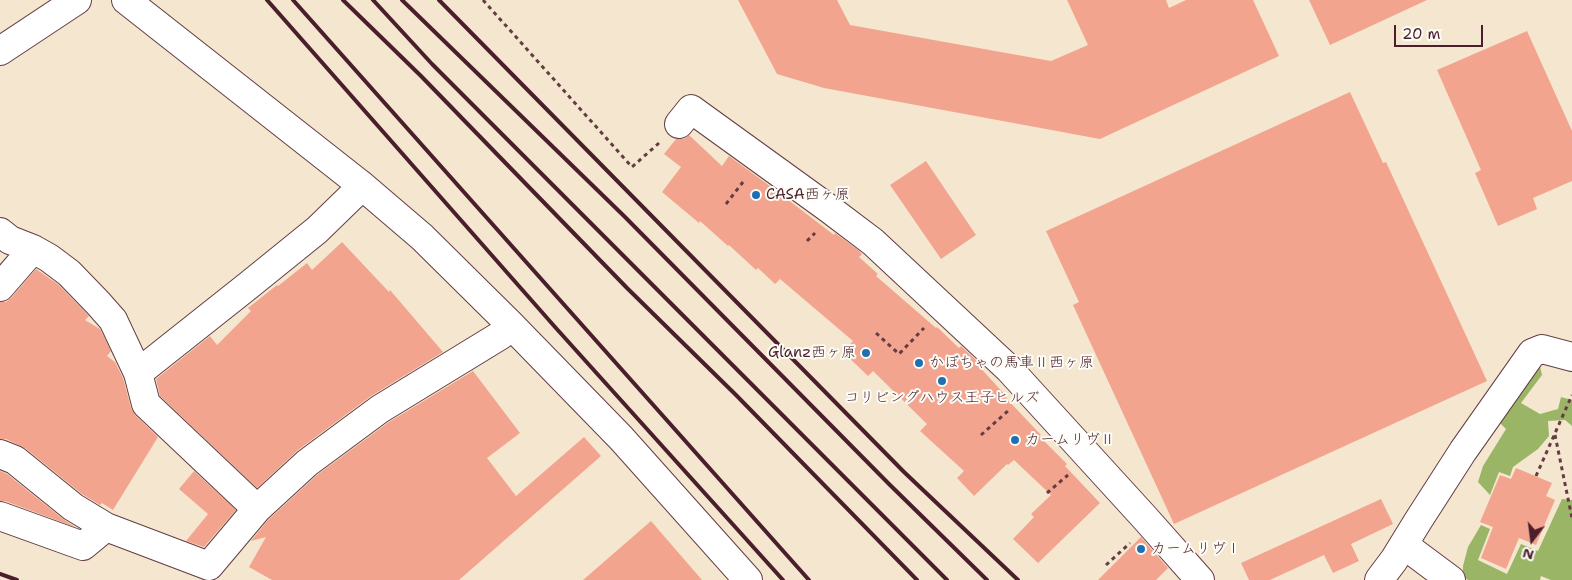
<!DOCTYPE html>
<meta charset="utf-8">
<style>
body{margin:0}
#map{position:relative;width:1572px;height:580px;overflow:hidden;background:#f5e7cf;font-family:"Shantell Sans",sans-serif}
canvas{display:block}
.north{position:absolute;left:1507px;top:515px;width:50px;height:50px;-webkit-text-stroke:4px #fdfcf7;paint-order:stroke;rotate:195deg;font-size:14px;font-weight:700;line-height:20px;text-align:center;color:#4a1f2b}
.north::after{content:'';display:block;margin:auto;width:18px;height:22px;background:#4a1f2b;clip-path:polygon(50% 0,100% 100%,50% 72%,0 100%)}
.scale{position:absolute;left:1394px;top:25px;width:89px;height:22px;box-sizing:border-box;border:2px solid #4a1f2b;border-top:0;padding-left:6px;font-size:15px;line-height:18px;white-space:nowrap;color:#4a1f2b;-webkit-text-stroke:4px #fdfcf7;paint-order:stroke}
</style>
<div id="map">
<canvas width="1572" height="580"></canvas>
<div class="north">N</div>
<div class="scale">20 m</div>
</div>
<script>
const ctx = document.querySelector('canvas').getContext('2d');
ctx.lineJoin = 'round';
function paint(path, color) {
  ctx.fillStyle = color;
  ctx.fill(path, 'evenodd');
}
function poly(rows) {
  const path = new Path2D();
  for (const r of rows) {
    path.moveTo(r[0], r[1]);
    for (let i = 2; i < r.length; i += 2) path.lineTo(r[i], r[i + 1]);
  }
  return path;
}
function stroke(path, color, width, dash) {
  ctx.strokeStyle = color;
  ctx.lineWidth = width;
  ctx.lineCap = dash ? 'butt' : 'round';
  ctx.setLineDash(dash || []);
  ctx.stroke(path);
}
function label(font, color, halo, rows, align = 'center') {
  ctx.font = font + ' "Shantell Sans","Klee One",sans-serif';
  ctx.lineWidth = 4;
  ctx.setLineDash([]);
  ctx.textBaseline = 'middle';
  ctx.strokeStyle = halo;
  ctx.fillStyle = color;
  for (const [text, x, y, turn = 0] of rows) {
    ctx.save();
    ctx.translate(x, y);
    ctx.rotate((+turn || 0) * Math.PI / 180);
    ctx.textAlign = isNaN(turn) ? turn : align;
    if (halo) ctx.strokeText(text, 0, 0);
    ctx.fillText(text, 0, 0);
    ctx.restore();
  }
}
const forest = poly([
 [1538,358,1542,375,1521,403,1540,414,1558,409,1561,397,1572,400,1572,426,1565,420,1548,421,1549,436,1538,449,1513,467,1510,476,1499,472,1490,495,1478,482,1483,466,1506,429,1496,419],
 [1562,499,1572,500,1572,580,1551,580,1541,576,1540,580,1468,580,1463,576,1463,566,1468,547,1481,525,1490,529,1478,560,1507,574,1521,544,1538,551]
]);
const building = poly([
 [738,0,837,0,850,25,1051,61,1088,45,1067,0,1166,0,1169,8,1186,0,1253,0,1279,56,1100,139,824,88,777,74],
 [1309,0,1427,0,1330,45],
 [1527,31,1572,131,1572,181,1533,198,1537,209,1498,226,1475,173,1481,170,1437,70],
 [1350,92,1383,163,1386,162,1487,381,1174,524,1073,305,1079,302,1046,231],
 [689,135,722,166,729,156,774,189,834,235,835,233,858,250,862,254,859,257,878,274,876,276,936,328,937,327,959,348,961,346,978,362,976,363,1007,397,1006,398,1041,435,1039,436,1067,464,1065,466,1100,503,1038,563,1013,539,1034,517,1031,514,1051,495,1014,460,1008,465,1007,464,974,496,957,478,964,471,920,431,927,424,873,371,868,376,843,352,853,341,780,279,775,284,758,268,756,270,729,245,728,246,700,221,699,223,662,192,681,167,664,154,676,139,684,139],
 [926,161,976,235,941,259,890,185],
 [342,242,389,292,390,290,443,352,371,396,298,450,257,488,160,396,156,379,210,336,217,345,251,311,248,308,277,285,278,286,307,263,312,270],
 [36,269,59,285,89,316,85,320,100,329,111,351,107,356,115,362,123,378,131,408,135,415,158,437,113,510,102,503,100,505,82,494,25,448,6,439,0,439,0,302,6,302,12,297],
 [473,371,520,433,487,458,516,496,584,437,601,456,459,580,272,580,249,567,266,537,251,541,268,520,317,475,389,422],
 [1516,468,1552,483,1546,496,1555,500,1536,545,1519,538,1506,569,1481,558,1493,527,1480,522,1500,475,1511,479],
 [0,471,7,474,63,519,75,527,5,501,0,501],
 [194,471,236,510,204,547,186,541,208,514,179,489],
 [1381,499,1393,524,1351,544,1359,561,1333,573,1324,555,1270,580,1249,580,1241,563],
 [651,521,702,580,583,580],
 [1141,537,1168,568,1156,580,1098,580]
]);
const path = poly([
 [483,0,632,167,659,143],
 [726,204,743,182],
 [807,241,815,233],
 [876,333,899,354,924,328],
 [981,435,1009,410],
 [1555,435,1572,518],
 [1536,476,1572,395],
 [1047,493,1068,475],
 [1106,565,1130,543]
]);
const minor = poly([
 [126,0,360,184,422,237,511,325,621,438,748,580],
 [0,51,77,0],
 [679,124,691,109,828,208,873,242,1009,369,1145,518,1200,580],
 [0,232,10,240,33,249,49,258,69,273,98,303,113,320,138,373,146,404,257,509],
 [0,287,33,249],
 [138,373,249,285,317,230,353,195,360,184],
 [0,454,15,460,73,507,106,527,209,566,257,509,307,463,380,409,501,335,511,325],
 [0,516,83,546,106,527],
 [1404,545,1451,580],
 [1379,580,1394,560,1418,521,1463,451,1532,353,1542,349,1572,357]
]);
const rail = poly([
 [267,0,555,327,783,580],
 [293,0,809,580],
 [343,0,421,76,627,288,736,395,917,580],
 [373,0,432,64,947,580],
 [402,0,624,216,890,485,987,580],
 [439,0,904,472,1018,580],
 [0,574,17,580]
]);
const markers = [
 [756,195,5,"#1f6fb2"],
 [866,353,5,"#1f6fb2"],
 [919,363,5,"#1f6fb2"],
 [942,381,5,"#1f6fb2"],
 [1015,440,5,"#1f6fb2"],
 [1141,549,5,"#1f6fb2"]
];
const poiNames = [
 ["CASA西ヶ原",766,195],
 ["Glanz西ヶ原",856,353,"right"],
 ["かぼちゃの馬車Ⅱ西ヶ原",929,363],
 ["コリビングハウス王子ヒルズ",942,398,"center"],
 ["カームリヴⅡ",1025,440],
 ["カームリヴⅠ",1151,549]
];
paint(forest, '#9bb566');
paint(building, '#f3a48e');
stroke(minor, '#643d44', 30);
stroke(path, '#643d44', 3, [4, 4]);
stroke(minor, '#fff', 28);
stroke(rail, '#4a1f2b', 4);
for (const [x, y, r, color] of markers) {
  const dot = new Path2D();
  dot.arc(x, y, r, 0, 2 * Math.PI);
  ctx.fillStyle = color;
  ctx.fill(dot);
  stroke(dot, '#fdfcf7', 2);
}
label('15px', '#4a1f2b', '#fdfcf7', poiNames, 'left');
</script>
